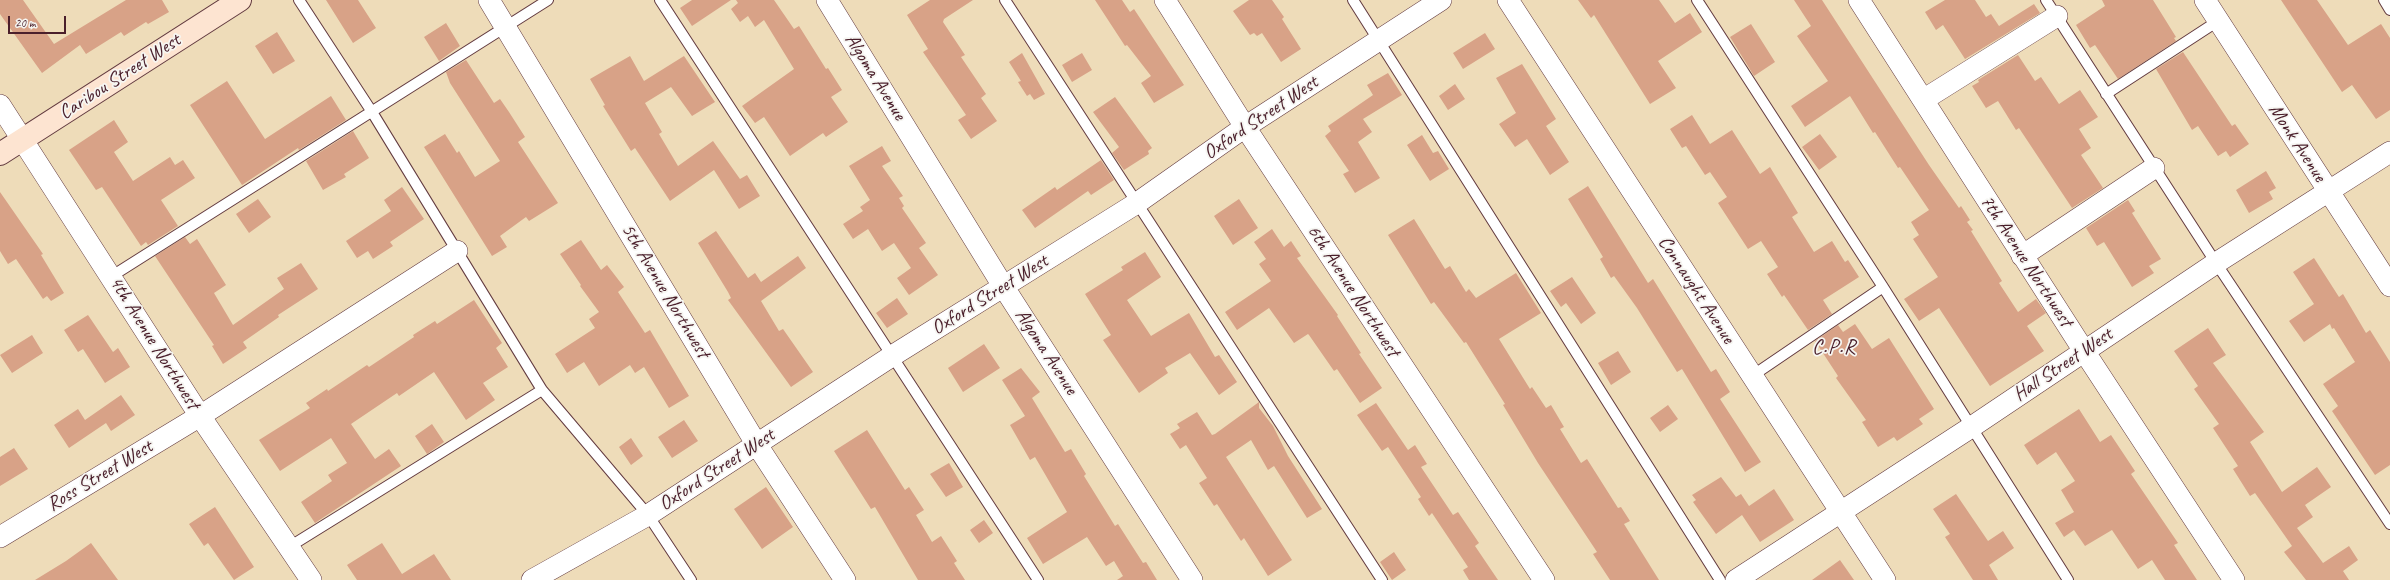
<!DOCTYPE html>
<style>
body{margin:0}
#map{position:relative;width:2390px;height:580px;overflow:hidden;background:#eedcb9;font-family:Caveat,sans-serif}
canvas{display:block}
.scale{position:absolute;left:8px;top:16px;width:58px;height:18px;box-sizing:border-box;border:2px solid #4a1f2b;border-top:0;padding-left:5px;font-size:12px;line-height:14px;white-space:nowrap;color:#4a1f2b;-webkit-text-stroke:3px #f6f6f2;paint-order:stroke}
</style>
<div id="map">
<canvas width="2390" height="580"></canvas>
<div class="scale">20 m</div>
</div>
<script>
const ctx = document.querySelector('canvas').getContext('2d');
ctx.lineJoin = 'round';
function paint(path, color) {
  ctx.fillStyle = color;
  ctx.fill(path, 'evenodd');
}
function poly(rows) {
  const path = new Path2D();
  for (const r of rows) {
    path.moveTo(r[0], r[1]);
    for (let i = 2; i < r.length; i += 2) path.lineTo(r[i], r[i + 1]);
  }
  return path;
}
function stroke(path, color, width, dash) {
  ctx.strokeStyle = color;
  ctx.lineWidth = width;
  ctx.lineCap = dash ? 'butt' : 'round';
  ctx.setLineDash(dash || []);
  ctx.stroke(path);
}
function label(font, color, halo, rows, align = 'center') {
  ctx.font = font + ' Caveat,sans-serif';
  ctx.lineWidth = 3.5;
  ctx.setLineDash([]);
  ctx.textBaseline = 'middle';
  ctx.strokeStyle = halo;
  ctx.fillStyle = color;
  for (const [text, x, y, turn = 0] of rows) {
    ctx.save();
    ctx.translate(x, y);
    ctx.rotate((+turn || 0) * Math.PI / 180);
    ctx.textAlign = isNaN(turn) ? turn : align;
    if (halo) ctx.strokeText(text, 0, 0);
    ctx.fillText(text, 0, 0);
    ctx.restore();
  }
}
const building = poly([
 [0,0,23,0,54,44,126,0,162,0,169,12,148,24,146,22,124,36,121,32,86,54,80,45,42,73,0,14],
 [326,0,358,0,376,28,353,43],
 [692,0,731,0,692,26,680,8],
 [736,0,774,0,794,29,799,26,826,69,828,68,842,90,831,97,848,122,826,137,823,133,790,156,764,117,755,123,742,106,794,69,764,20,755,27,748,16,740,22,731,9,738,3],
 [930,0,973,0,944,19,943,22,965,55,961,57,986,94,981,98,997,121,971,139,958,120,966,115,923,52,928,49,907,15],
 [1095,0,1122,0,1130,12,1134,9,1184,85,1154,103,1141,83,1151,76,1127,45,1125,46],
 [1249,0,1272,0,1284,17,1282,19,1301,49,1281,62,1262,33,1257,36,1254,33,1250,35,1233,11],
 [1578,0,1659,0,1675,23,1690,13,1702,32,1658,61,1676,88,1650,104,1594,15,1591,18],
 [1794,0,1822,0,1929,165,1959,208,1961,206,1970,220,1967,222,1973,230,1971,231,2002,281,1999,283,2018,312,2036,299,2046,313,2027,326,2044,351,1990,386,1939,308,1919,321,1904,299,1938,277,1913,239,1919,235,1911,222,1929,210,1900,167,1898,168,1875,132,1873,133,1850,96,1805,127,1791,106,1828,81,1797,36,1811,26],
 [1945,0,1975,0,1986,17,1991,14,1999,26,2034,4,2040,13,1965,59,1943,25,1936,30,1925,12],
 [2102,0,2153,0,2176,37,2174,38,2176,41,2118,79,2095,45,2090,48,2076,25,2105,6],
 [2281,0,2317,0,2348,45,2381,24,2390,38,2390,110,2376,119,2352,85,2342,92],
 [446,23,460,46,439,61,424,37],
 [1751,24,1775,62,1754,76,1730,37],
 [277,32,295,61,273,74,255,46],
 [1485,33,1495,49,1463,69,1453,53],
 [2183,52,2232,126,2235,124,2249,144,2230,157,2226,151,2218,156,2198,126,2192,130,2156,69],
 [1022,53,1045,94,1034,100,1030,94,1027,96,1018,82,1021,81,1009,62],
 [1082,53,1092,70,1072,82,1062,65],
 [2018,55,2035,81,2041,77,2059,104,2080,90,2098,117,2079,129,2091,148,2081,155,2103,188,2072,208,2019,128,2016,130,1998,101,1986,108,1972,86,1979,82,1978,80],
 [630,56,644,81,684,56,715,102,692,116,671,87,645,103,662,132,659,134,678,166,713,141,740,179,747,175,760,196,739,209,714,170,670,201,635,148,631,151,603,106,605,105,590,79],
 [466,60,494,103,500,99,509,112,525,137,518,142,558,203,529,221,526,217,500,236,507,247,492,256,424,147,445,134,457,153,459,151,475,177,500,161,450,83,446,72],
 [1522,64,1556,119,1546,126,1569,162,1550,175,1527,139,1515,147,1499,124,1516,113,1496,78],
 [1388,73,1402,95,1363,119,1372,132,1358,142,1380,178,1355,193,1343,174,1349,171,1325,136,1331,131,1328,126,1373,95,1367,85],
 [227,81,265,139,331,96,346,120,299,150,298,148,242,185,190,105],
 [1455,84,1465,99,1448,110,1439,96],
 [1115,97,1152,148,1148,151,1149,154,1124,170,1112,153,1119,147,1093,112],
 [1692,115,1710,144,1732,130,1760,174,1770,167,1798,213,1792,217,1814,252,1832,241,1845,262,1848,260,1859,277,1823,300,1832,314,1808,330,1784,295,1782,297,1767,274,1778,267,1761,241,1748,249,1718,203,1727,197,1710,172,1705,175,1686,146,1682,148,1670,129],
 [114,120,128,142,114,152,133,181,170,157,175,165,183,160,195,178,161,200,178,226,148,245,146,242,141,246,102,187,96,190,69,150],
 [353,131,369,158,344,174,346,177,323,190,306,161],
 [1820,134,1837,157,1819,170,1802,147],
 [1422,135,1433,153,1438,151,1449,169,1430,181,1407,145],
 [882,146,891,161,882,166,903,196,899,198,904,206,902,208,926,243,919,248,938,275,909,295,897,278,911,268,894,243,882,251,868,229,853,239,843,224,863,211,860,207,870,200,849,166],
 [1101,160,1114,180,1091,195,1088,191,1035,228,1022,210,1055,187,1057,190],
 [2266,171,2276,188,2269,192,2273,199,2249,213,2236,190],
 [1588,186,1648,283,1653,279,1711,372,1716,369,1730,392,1720,399,1761,462,1745,472,1682,369,1677,372,1637,308,1614,276,1611,278,1600,259,1603,257,1568,199],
 [402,187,424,219,390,242,393,246,373,259,368,251,357,258,346,241,391,211,384,200],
 [0,192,43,254,41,255,64,293,51,301,47,296,43,299,16,259,8,264,0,251],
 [258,199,271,217,249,233,236,214],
 [1239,199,1258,228,1233,245,1214,216],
 [2128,200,2135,211,2132,213,2161,259,2149,266,2154,273,2132,287,2104,242,2097,246,2086,228],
 [1414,219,1445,269,1450,266,1466,292,1469,289,1476,298,1516,273,1541,313,1499,339,1530,389,1532,387,1546,408,1551,405,1564,427,1560,429,1581,463,1587,459,1618,508,1621,507,1630,521,1624,524,1659,580,1610,580,1593,554,1597,552,1538,463,1503,405,1505,404,1466,342,1464,343,1434,302,1431,304,1388,235],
 [1272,229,1284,247,1291,241,1301,256,1297,258,1338,315,1337,316,1361,353,1359,354,1382,388,1360,403,1337,369,1334,371,1309,335,1308,334,1294,343,1269,308,1237,330,1225,312,1271,281,1259,264,1266,259,1254,242],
 [716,231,748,278,755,273,761,282,798,256,806,268,761,301,779,331,783,329,813,372,791,387,728,300,731,298,728,292,698,243],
 [185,237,190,244,197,239,226,285,214,293,233,325,284,289,277,278,301,263,318,289,278,315,279,317,243,342,247,348,223,364,212,346,214,345,155,256],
 [581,240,601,270,607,265,624,287,618,292,645,333,650,330,689,396,669,408,644,367,635,373,630,365,599,386,584,362,567,373,555,354,595,328,589,319,599,312,580,286,581,285,560,254],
 [1145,252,1161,277,1127,300,1151,336,1189,313,1215,357,1219,355,1237,382,1219,395,1190,353,1165,368,1168,373,1139,393,1103,340,1111,335,1085,294,1123,270,1121,267],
 [2314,258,2339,297,2343,294,2366,333,2370,330,2390,362,2390,465,2375,475,2332,411,2338,406,2323,384,2355,362,2334,328,2332,329,2330,324,2304,342,2289,321,2314,304,2293,272],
 [1572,277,1596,313,1581,324,1566,303,1561,307,1550,291],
 [897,298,908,314,887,328,876,313],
 [474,300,502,343,496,348,508,367,483,383,495,400,466,420,434,372,399,396,397,393,351,424,375,459,389,449,401,466,315,523,301,502,332,481,328,475,347,463,331,438,280,471,259,440,310,408,306,403,327,389,328,391,367,365,369,367,414,337,413,335,435,321,437,324],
 [88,315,113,352,118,348,130,367,105,383,83,349,78,352,64,330],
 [1855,324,1872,349,1889,338,1934,409,1919,419,1923,424,1897,441,1894,437,1878,447,1862,422,1866,420,1836,378,1838,376,1815,341,1838,325,1843,332],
 [2208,328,2226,355,2213,363,2264,432,2250,442,2282,492,2317,467,2331,487,2305,505,2313,517,2297,528,2323,563,2349,546,2358,560,2343,571,2349,580,2306,580,2284,552,2292,546,2255,493,2250,496,2233,469,2238,466,2213,428,2219,424,2194,389,2198,386,2174,351],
 [32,335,43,353,12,373,0,355],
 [984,344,1000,368,963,392,948,368],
 [1618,351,1631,372,1611,385,1598,363],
 [1021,368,1040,392,1032,398,1065,452,1071,449,1086,474,1084,476,1115,526,1118,524,1143,563,1146,562,1157,580,1117,580,1123,576,1114,561,1106,566,1087,537,1043,564,1027,538,1067,512,1035,457,1030,460,1010,425,1025,416,1002,380],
 [121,395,135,415,111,431,106,423,69,448,54,425,78,409,85,420],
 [1259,402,1259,408,1273,426,1288,456,1322,509,1307,518,1274,466,1268,470,1251,440,1226,457,1292,560,1268,576,1244,538,1241,541,1217,504,1214,506,1199,483,1207,478,1186,445,1180,449,1170,434,1180,428,1177,424,1197,412,1212,435,1215,434],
 [1376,403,1408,450,1415,445,1427,464,1421,467,1453,515,1458,512,1479,543,1475,546,1498,580,1469,580,1463,570,1468,567,1432,513,1429,516,1418,499,1421,497,1388,447,1382,451,1357,415],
 [1668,405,1678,419,1660,432,1650,418],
 [2079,409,2100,442,2111,435,2135,471,2131,474,2178,543,2174,545,2197,580,2165,580,2152,560,2138,569,2112,530,2085,546,2074,530,2064,537,2055,523,2074,512,2061,490,2075,481,2056,452,2037,465,2024,445],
 [684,420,698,441,672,458,658,437],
 [432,424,444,442,427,454,415,436],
 [867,430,905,490,909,487,924,510,916,515,932,542,941,536,957,561,954,563,965,580,918,580,875,507,871,509,834,451],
 [631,438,643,456,631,465,619,447],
 [14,448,28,469,0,486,0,457],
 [949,463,963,487,946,497,930,474],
 [1721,477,1736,497,1741,494,1749,506,1774,489,1794,520,1760,542,1742,515,1716,534,1693,502,1696,500,1692,495],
 [766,487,793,527,762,549,734,509],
 [1956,494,1988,541,2003,531,2014,548,1989,565,1998,580,1973,580,1945,537,1950,534,1933,509],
 [215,507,254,567,234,580,208,543,204,546,189,524],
 [984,520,993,533,979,543,970,530],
 [91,543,118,580,35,580,66,561],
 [382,543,402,574,434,554,451,580,357,580,347,565],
 [1394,552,1406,570,1392,580,1380,562],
 [1840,560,1854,580,1812,580]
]);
const lane = poly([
 [299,0,372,112,542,390,648,515,691,580],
 [660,0,1038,580],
 [1005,0,1382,580],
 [1353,0,1720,580],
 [1697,0,1883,287,2068,580],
 [2046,0,2216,263,2390,524],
 [2384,0,2390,10],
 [2106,94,2218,21],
 [112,276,548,0],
 [1752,376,1883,287],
 [289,547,542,390]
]);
const street = poly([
 [489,0,757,445,845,580],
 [827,0,1003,286,1192,580],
 [1165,0,1245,127,1544,580],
 [1508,0,1885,580],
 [1859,0,2084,351,2234,580],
 [2205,0,2390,286],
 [1923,100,2057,16],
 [0,105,200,416,311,580],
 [2022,256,2154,168],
 [0,537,200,416,457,251],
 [532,580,648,515,892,356,1137,203,1245,127,1441,0],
 [1736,580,1970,428,2216,263,2390,152]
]);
const secondary = poly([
 [0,154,240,0]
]);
const streetNames = [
 ["Caribou Street West",120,77,-33],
 ["Algoma Avenue",875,77,58],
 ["Oxford Street West",1261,118,-34],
 ["Monk Avenue",2297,143,57],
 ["7th Avenue Northwest",2026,261,57],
 ["Connaught Avenue",1696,290,57],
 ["5th Avenue Northwest",665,291,59],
 ["6th Avenue Northwest",1353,291,57],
 ["Oxford Street West",990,295,-32],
 ["4th Avenue Northwest",154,343,58],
 ["Algoma Avenue",1046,352,57],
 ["Hall Street West",2063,365,-34],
 ["Oxford Street West",717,470,-33],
 ["Ross Street West",100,476,-31]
];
const neighbourhoodNames = [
 ["C.P.R",1834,347]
];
paint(building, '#d8a287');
stroke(lane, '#633b40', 12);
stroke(street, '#633b40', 22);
stroke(secondary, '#633b40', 24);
stroke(lane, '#fff', 10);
stroke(street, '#fff', 21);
stroke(secondary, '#fde4d1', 22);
label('20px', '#4a1f2b', '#f6f6f2', streetNames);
ctx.letterSpacing = '1px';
label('21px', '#4a1f2b', '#f6f6f2', neighbourhoodNames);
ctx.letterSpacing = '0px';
</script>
